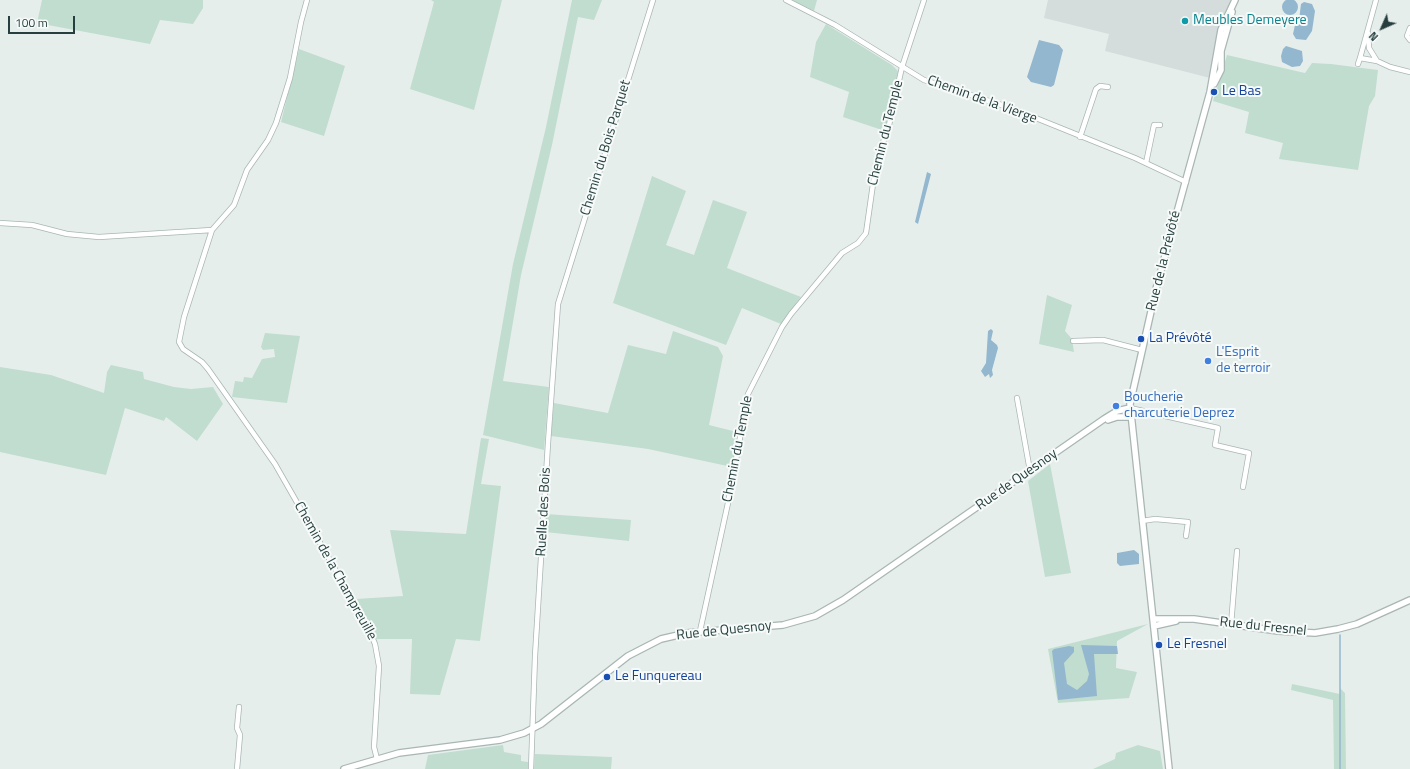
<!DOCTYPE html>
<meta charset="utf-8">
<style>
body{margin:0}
#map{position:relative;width:1410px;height:769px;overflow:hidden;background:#e6eeec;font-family:"Titillium Web",sans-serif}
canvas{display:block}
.north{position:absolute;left:1362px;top:8px;width:40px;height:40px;-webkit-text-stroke:3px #f6faf9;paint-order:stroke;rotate:225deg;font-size:11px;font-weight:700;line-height:16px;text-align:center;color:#263f3e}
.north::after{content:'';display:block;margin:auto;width:14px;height:18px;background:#263f3e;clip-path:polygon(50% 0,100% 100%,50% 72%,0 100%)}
.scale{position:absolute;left:8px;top:16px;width:67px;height:18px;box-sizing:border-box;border:2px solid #263f3e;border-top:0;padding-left:5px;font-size:12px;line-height:14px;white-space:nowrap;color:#263f3e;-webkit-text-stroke:3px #f6faf9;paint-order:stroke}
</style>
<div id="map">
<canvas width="1410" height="769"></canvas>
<div class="north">N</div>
<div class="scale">100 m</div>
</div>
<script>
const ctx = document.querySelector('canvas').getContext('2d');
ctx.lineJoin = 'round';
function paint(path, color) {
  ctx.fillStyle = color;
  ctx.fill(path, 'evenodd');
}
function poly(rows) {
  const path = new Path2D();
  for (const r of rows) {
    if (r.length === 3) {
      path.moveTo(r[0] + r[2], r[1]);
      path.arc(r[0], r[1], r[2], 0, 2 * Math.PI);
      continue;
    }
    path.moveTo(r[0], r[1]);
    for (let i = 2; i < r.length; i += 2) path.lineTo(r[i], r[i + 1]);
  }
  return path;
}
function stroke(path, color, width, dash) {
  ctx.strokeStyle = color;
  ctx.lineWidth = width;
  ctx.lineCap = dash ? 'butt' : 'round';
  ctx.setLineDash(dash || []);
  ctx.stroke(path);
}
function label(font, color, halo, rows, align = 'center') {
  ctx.font = font + ' "Titillium Web",sans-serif';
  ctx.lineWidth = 4;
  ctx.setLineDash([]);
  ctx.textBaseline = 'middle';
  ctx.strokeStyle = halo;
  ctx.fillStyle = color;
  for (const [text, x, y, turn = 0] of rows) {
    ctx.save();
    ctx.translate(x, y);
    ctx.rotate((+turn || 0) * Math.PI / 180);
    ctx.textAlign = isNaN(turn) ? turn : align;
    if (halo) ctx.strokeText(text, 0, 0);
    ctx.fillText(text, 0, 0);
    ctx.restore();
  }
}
const built = poly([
 [1048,0,1231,0,1220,25,1215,44,1214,65,1210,78,1105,51,1109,34,1044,18]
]);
const green = poly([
 [42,0,203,0,203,8,193,24,160,20,150,44,37,23],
 [431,0,502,0,474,110,410,89,434,2],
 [572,0,602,0,594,20,578,17,552,145,521,275,503,381,549,387,544,450,483,435,513,264,546,127],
 [792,0,817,0,814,11],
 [826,24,892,65,898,71,885,131,843,117,849,92,810,77,816,42],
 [299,49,345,66,324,136,281,122],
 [1227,55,1305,73,1312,63,1331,64,1378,70,1375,96,1369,106,1358,170,1279,159,1283,143,1245,133,1249,112,1213,101],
 [652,176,686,191,666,245,694,255,713,200,747,212,727,268,801,297,781,324,742,308,726,345,613,303],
 [1047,295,1072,305,1065,331,1072,339,1074,352,1039,344],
 [673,331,718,347,723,356,709,425,737,432,732,467,648,449,551,436,554,403,608,413,628,345,666,354],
 [265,333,300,336,287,403,232,397,235,381,243,382,244,377,252,378,262,359,275,357,274,349,263,350,261,347],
 [111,365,143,372,144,379,174,387,191,389,213,387,223,404,197,441,166,417,164,421,125,408,106,475,0,452,0,367,51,375,104,393,107,372],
 [481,438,489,439,481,484,501,486,480,641,456,639,440,695,410,694,412,639,376,639,356,599,403,596,390,530,466,534],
 [1050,464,1071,573,1045,577,1028,481],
 [546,514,631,520,629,541,545,532],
 [1148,624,1117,641,1116,668,1137,672,1129,698,1058,703,1048,649],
 [1292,684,1340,694,1340,688,1345,693,1346,769,1334,769,1333,700,1291,690],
 [503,745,504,752,521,755,521,761,528,762,528,769,425,769,428,755],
 [1138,745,1160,751,1163,769,1093,769,1115,759,1116,753],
 [535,754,612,757,611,769,534,769]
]);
const water = poly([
 [1290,7,8],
 [1304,2,1312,4,1315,11,1312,31,1306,40,1296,39,1293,34,1295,25,1299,20,1301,4],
 [1039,40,1059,45,1063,50,1054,85,1051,87,1031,82,1027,77],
 [1286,46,1302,51,1303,61,1300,66,1292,67,1282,62,1281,56,1283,49],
 [927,172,931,174,918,224,915,222],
 [991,329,993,331,991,340,997,345,998,348,992,370,993,375,990,378,989,374,985,377,981,371,986,363,988,331],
 [1134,550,1139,554,1139,564,1120,566,1117,563,1117,553],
 [1081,645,1117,646,1118,654,1094,654,1097,696,1058,700,1052,651,1054,649,1069,646,1074,647,1074,652,1064,663,1067,684,1077,690,1087,681,1089,674]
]);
const stream = poly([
 [1340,769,1340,635]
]);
const minor = poly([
 [307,0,301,22,290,78,276,123,268,140,247,170,234,205,212,230,184,317,179,342,183,349,202,362,208,369,275,464,367,625,375,644,379,666,374,747,377,759],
 [786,0,835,25,924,80,1011,108,1135,158,1186,182],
 [1376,0,1360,58,1377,61],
 [1410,28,1407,36,1410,40],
 [1368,33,1369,48,1377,61,1390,67,1410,72],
 [1358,64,1360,58],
 [1080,137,1096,89,1100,86,1108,87],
 [1146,163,1154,125,1160,125],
 [0,223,32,225,67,234,99,237,212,230],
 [1073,341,1103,340,1142,350],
 [1017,398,1030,471],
 [1130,408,1218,428,1215,445,1249,453,1243,487],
 [1142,521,1155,519,1188,522,1186,536],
 [1231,625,1237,551],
 [700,631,728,503,748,394,782,327,791,314,842,253,858,243,866,233,876,163,889,125,902,67,924,0],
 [237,769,240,735,237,728,239,707],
 [531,769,535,656,548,443,558,304,653,0]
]);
const tertiary = poly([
 [1214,84,1221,70,1221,51,1232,12],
 [1108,420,1117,417,1131,417],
 [1153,619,1194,619,1278,631,1315,633,1338,629,1357,624,1410,600],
 [1154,626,1176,621],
 [344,769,399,753,500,740,524,733,541,724,628,656,661,639,687,633,783,625,815,616,843,600,1104,419,1117,411,1130,408],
 [1169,769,1130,404,1157,285,1210,92,1221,30,1235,0]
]);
const markers = [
 [1185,21,4,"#0f9aa8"],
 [1214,92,4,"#1a4fb4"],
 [1141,339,4,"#1a4fb4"],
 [1208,361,4,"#3f7fe0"],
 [1116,406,4,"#3f7fe0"],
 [1159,645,4,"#1a4fb4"],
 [607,677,4,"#1a4fb4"]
];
const cultureNames = [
 ["Meubles Demeyere",1193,21]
];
const transitNames = [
 ["Le Bas",1222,92],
 ["La Prévôté",1149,339],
 ["Le Fresnel",1167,645],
 ["Le Funquereau",615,677]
];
const streetNames = [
 ["Chemin de la Vierge",982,100,20],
 ["Chemin du Temple",886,133,-76],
 ["Chemin du Bois Parquet",606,148,-73],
 ["Rue de la Prévôté",1164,261,-76],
 ["Chemin du Temple",738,449,-79],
 ["Rue de Quesnoy",1017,480,-35],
 ["Ruelle des Bois",544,512,-87],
 ["Chemin de la Champreuille",335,571,61],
 ["Rue du Fresnel",1263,627,6],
 ["Rue de Quesnoy",724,631,-6]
];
const shopNames = [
 ["L'Esprit",1216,353],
 ["de terroir",1216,369],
 ["Boucherie",1124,398],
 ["charcuterie Deprez",1124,414]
];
paint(built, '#d4dddb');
paint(green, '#c1ddcf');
paint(water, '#93b7ce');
stroke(stream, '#93b7ce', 1.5);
stroke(minor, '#a9b6b4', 6);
stroke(tertiary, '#a9b6b4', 8);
stroke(minor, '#fff', 4.5);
stroke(tertiary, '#fff', 5.5);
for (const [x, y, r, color] of markers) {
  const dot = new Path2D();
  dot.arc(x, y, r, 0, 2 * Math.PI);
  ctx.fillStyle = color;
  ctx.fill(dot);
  stroke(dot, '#f6faf9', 1.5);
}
label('14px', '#0d838f', '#f6faf9', cultureNames, 'left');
label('14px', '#164399', '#f6faf9', transitNames, 'left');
label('14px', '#263f3e', '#f6faf9', streetNames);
label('14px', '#366cbe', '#f6faf9', shopNames, 'left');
</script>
